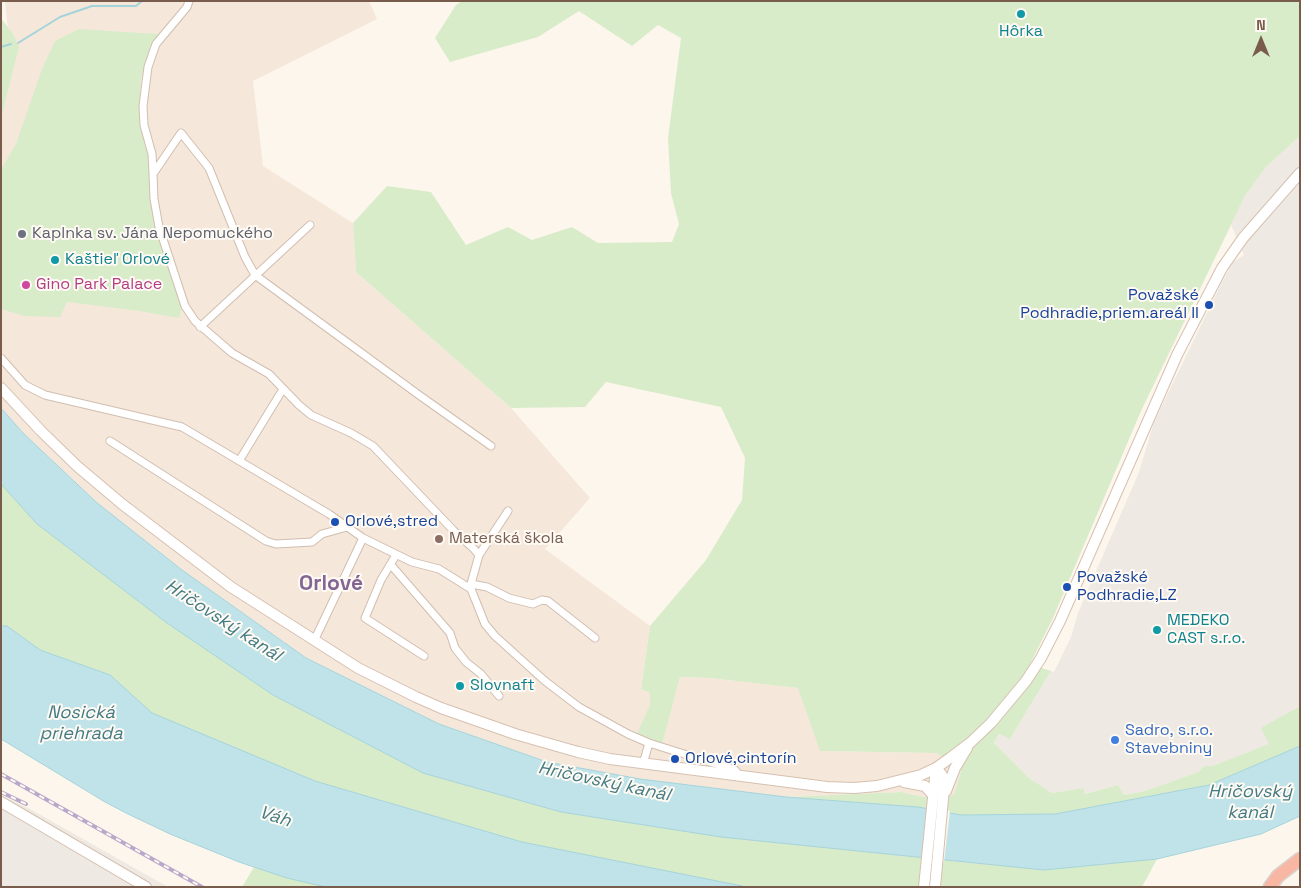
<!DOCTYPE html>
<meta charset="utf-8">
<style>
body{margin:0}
#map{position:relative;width:1301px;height:888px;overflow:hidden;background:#fdf6ec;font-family:"Space Grotesk",sans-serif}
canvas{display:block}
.frame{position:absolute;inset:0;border:2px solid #7a5c4d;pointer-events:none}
.north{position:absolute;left:1236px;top:15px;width:50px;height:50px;-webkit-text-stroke:4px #fffaf3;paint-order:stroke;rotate:0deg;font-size:14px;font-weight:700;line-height:20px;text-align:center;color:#7a5c4d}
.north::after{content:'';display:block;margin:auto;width:18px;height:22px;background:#7a5c4d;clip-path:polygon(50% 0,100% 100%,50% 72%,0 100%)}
</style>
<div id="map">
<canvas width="1301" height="888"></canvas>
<div class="frame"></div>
<div class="north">N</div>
</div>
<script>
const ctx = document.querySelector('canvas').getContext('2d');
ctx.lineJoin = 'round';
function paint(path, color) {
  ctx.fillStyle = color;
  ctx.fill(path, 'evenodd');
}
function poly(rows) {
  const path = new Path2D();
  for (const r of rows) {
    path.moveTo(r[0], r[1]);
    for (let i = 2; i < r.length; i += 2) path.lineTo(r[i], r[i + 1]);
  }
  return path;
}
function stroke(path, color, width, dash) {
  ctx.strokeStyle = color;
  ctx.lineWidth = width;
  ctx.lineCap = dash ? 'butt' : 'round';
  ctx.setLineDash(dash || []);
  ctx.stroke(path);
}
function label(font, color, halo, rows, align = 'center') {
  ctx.font = font + ' "Space Grotesk",sans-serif';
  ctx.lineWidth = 4;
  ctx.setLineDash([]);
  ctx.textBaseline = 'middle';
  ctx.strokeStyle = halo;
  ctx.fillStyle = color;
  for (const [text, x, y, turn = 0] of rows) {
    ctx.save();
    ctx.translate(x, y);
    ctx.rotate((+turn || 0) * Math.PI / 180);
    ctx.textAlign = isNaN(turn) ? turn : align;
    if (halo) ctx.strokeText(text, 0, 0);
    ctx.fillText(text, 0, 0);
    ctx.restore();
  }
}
const residential = poly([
 [5,1,369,1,377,19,253,81,263,166,353,223,356,272,511,408,590,498,545,549,650,626,641,689,650,693,650,705,662,744,680,677,710,678,799,688,821,751,937,753,961,771,954,795,924,797,901,792,786,797,640,779,547,762,439,724,306,658,182,570,96,502,23,433,1,408,1,52,9,40]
]);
const industrial = poly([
 [1300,136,1300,706,1262,728,1270,744,1212,766,1204,766,1198,772,1145,791,1124,795,1118,785,1084,794,1083,788,1052,793,1029,778,994,743,999,734,1010,739,1051,671,1054,672,1071,637,1078,613,1139,472,1154,422,1222,282,1233,262,1244,255,1231,225,1245,196,1266,167],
 [1,795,30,809,168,887,1,887]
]);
const green = poly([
 [462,1,1300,1,1300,136,1266,167,1245,196,1141,411,1053,618,1030,664,1051,671,1010,739,999,734,994,743,1029,778,1052,793,1083,788,1085,794,1118,785,1124,795,1145,791,1198,772,1204,766,1212,766,1269,744,1261,728,1300,706,1300,746,1209,785,1055,814,961,815,918,807,786,797,901,792,924,797,954,795,961,771,937,753,820,751,798,688,710,678,680,677,662,745,636,736,650,705,650,693,641,689,650,626,706,560,742,500,745,458,721,407,606,382,585,407,511,408,356,272,353,223,387,186,431,192,466,245,508,227,532,240,572,227,598,243,672,242,679,224,671,193,668,138,681,38,658,25,632,46,579,11,538,37,450,62,435,38,456,5],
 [1,18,13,34,19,47,1,118],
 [79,29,158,34,149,51,141,78,139,109,149,155,150,187,156,228,182,307,179,318,139,311,67,302,60,317,24,316,1,309,1,170,16,144,42,69,55,41],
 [1,484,37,524,167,623,273,695,423,773,561,812,721,837,1044,870,1157,859,1142,887,747,887,522,842,315,781,151,713,110,675,40,650,7,626,1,626],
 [254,867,287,878,326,887,242,887]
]);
const water = poly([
 [1,408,23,433,96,502,182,570,306,658,439,724,547,762,640,779,786,797,918,807,961,815,1055,814,1209,785,1300,746,1300,816,1261,834,1157,859,1044,870,721,837,561,812,423,773,273,695,167,623,37,524,1,484,1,408],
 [1,626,7,626,40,650,110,675,152,713,315,781,522,842,747,887,326,887,287,878,239,862,170,834,128,814,105,802,1,739,1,626]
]);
const pier = poly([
 [939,809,950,811,944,862,934,861]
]);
const stream = poly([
 [18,43,60,17,92,6,136,6,142,1],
 [1,47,11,44]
]);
const street = poly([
 [153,173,152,154,144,125,143,106,148,67,156,44,187,7,189,1],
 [200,327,310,225],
 [1,358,25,385,45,395,182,427,329,514,363,538,412,562,439,569,471,589],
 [110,441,266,541,276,544,312,542,322,534,347,527],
 [491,446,419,395,255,275,245,257,209,168,181,133,153,174,154,199,159,227,185,306,195,321,232,353,269,374,299,405,311,415,351,433,373,446,453,530,474,549,479,555,471,584,471,589,485,624,495,636,545,681,579,707,628,734,649,743,735,770,739,775],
 [239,461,283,389],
 [396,555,381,580,365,618,424,656],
 [479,555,508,511],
 [391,565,450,633,455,648,466,662,481,674,499,696],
 [471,584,487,587,509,598,533,604,542,600,548,601,595,638],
 [314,641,363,538],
 [643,764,649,743]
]);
const secondary = poly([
 [1,388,41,431,77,466,122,504,231,587,358,668,416,697,441,708,515,734,578,752,610,759,827,787,854,788,877,786,921,775,936,768,950,758,970,743,991,723,1026,681,1041,658,1060,621,1177,355,1222,268,1243,238,1300,173],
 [904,782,925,786,933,795],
 [946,791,955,768,967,748],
 [1,802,146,887],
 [924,887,936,768],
 [935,887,944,788,942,775,936,768]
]);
const highway = poly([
 [1270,887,1278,876,1300,859]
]);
const rail = poly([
 [1,774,202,887],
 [1,792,26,804]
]);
const markers = [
 [1021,14,5,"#0f9aa8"],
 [22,234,5,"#6b7280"],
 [55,260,5,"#0f9aa8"],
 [26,285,5,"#d1479c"],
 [1209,305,5,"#1a4fb4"],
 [335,522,5,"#1a4fb4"],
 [439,539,5,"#8d6e63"],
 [1067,587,5,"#1a4fb4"],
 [1157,630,5,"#0f9aa8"],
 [460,686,5,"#0f9aa8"],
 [1115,740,5,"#3f7fe0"],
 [675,759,5,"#1a4fb4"]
];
const cultureNames = [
 ["Hôrka",1021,32,"center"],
 ["Kaštieľ Orlové",65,260],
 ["MEDEKO",1167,621],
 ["CAST s.r.o.",1167,639],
 ["Slovnaft",470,686]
];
const worshipNames = [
 ["Kaplnka sv. Jána Nepomuckého",32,234]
];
const hotelNames = [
 ["Gino Park Palace",36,285]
];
const transitNames = [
 ["Považské",1199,296,"right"],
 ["Podhradie,priem.areál II",1199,314,"right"],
 ["Orlové,stred",345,522],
 ["Považské",1077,578],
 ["Podhradie,LZ",1077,596],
 ["Orlové,cintorín",685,759]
];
const educationNames = [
 ["Materská škola",449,539]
];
const shopNames = [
 ["Sadro, s.r.o.",1125,731],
 ["Stavebniny",1125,749]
];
const waterNames = [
 ["Hričovský kanál",223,621,33],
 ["Nosická",81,713],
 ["priehrada",81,734],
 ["Hričovský kanál",604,782,12],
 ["Hričovský",1250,792],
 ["kanál",1250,813],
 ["Váh",275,817,18]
];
const districtNames = [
 ["Orlové",331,584]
];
paint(residential, '#f5e8da');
paint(industrial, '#efe9e4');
paint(green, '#d8ecc9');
paint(water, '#bfe3e8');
stroke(water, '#a5d3da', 1);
paint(pier, '#fdf6ec');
stroke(stream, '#a5d3da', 2);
stroke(street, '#d1beb0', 9);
stroke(secondary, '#d6c0b0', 12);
stroke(highway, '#dad1cd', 15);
stroke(street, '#fff', 7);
stroke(secondary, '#fff', 10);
stroke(highway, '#f7b7a3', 12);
stroke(rail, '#b9a8c9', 4);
stroke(rail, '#fffaf3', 2, [5.5]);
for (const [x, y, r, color] of markers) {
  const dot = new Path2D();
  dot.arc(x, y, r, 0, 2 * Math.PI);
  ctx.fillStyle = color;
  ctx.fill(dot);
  stroke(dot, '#fffaf3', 2);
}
label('16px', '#0d838f', '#fffaf3', cultureNames, 'left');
label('16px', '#5b616d', '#fffaf3', worshipNames, 'left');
label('16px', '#b23c85', '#fffaf3', hotelNames, 'left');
label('16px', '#164399', '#fffaf3', transitNames, 'left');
label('16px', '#785e54', '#fffaf3', educationNames, 'left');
label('16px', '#366cbe', '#fffaf3', shopNames, 'left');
label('italic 18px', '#437c86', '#fffaf3', waterNames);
label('bold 21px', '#846695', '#fffaf3', districtNames);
</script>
